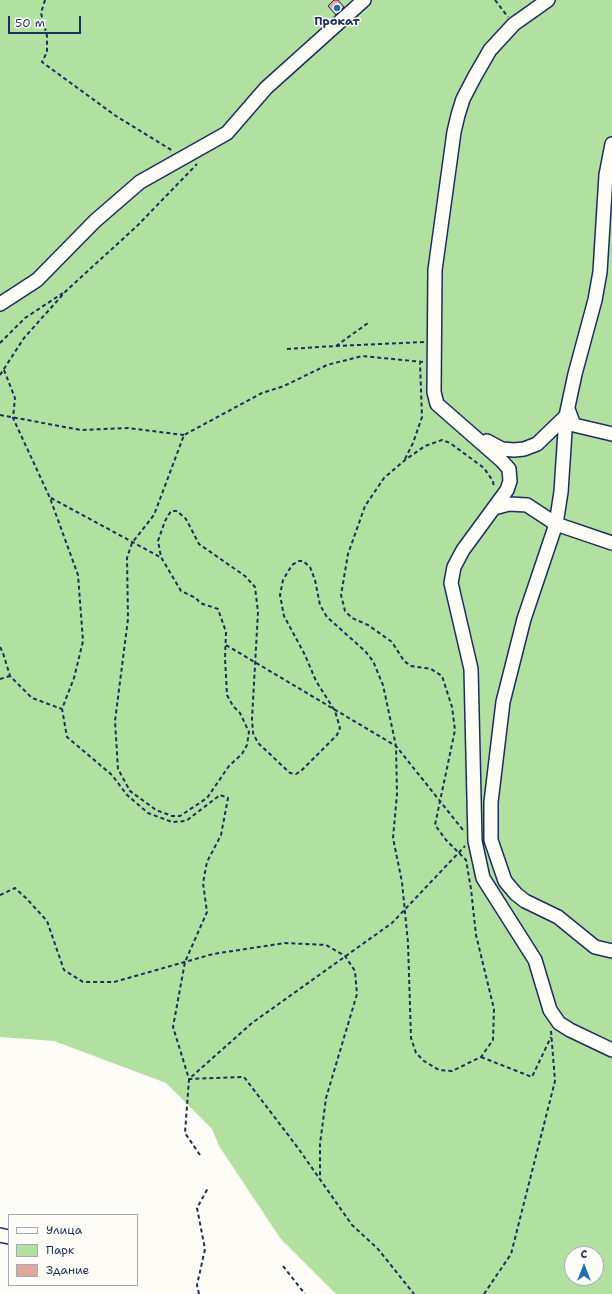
<!DOCTYPE html>
<meta charset="utf-8">
<style>
body{margin:0}
#map{position:relative;width:612px;height:1294px;overflow:hidden;background:#fdfcf7;font-family:"Shantell Sans",sans-serif}
canvas{display:block}
.legend{position:absolute;left:8px;top:1214px;width:130px;height:72px;box-sizing:border-box;background:#fdfcf7;border:1px solid #a3aaba;margin:0;padding:5px 7px;list-style:none;font-size:12px;color:#1b2f5e}
.legend li{display:flex;align-items:center;gap:8px;height:20px}
.legend b{width:20px;border:1px solid #a3aaba}
.north{position:absolute;left:564px;top:1246px;width:40px;height:40px;box-sizing:border-box;background:#fdfcf7;border:1px solid #a3aaba;border-radius:50%;rotate:0deg;font-size:11px;font-weight:700;line-height:16px;text-align:center;color:#1b2f5e}
.north::after{content:'';display:block;margin:auto;width:14px;height:18px;background:#1f6fb2;clip-path:polygon(50% 0,100% 100%,50% 72%,0 100%)}
.scale{position:absolute;left:8px;top:16px;width:73px;height:18px;box-sizing:border-box;border:2px solid #1b2f5e;border-top:0;padding-left:5px;font-size:12px;line-height:14px;white-space:nowrap;color:#1b2f5e;-webkit-text-stroke:3px #fdfcf7;paint-order:stroke}
</style>
<div id="map">
<canvas width="612" height="1294"></canvas>
<ul class="legend">
<li><b style="height:5px;background:#fdfcf7"></b>Улица</li>
<li><b style="height:11px;background:#b1e0a0"></b>Парк</li>
<li><b style="height:11px;background:#e1a79d"></b>Здание</li>
</ul>
<div class="north">С</div>
<div class="scale">50 m</div>
</div>
<script>
const ctx = document.querySelector('canvas').getContext('2d');
ctx.lineJoin = 'round';
function paint(path, color) {
  ctx.fillStyle = color;
  ctx.fill(path, 'evenodd');
}
function poly(rows) {
  const path = new Path2D();
  for (const r of rows) {
    path.moveTo(r[0], r[1]);
    for (let i = 2; i < r.length; i += 2) path.lineTo(r[i], r[i + 1]);
  }
  return path;
}
function stroke(path, color, width, dash) {
  ctx.strokeStyle = color;
  ctx.lineWidth = width;
  ctx.lineCap = dash ? 'butt' : 'round';
  ctx.setLineDash(dash || []);
  ctx.stroke(path);
}
function label(font, color, halo, rows, align = 'center') {
  ctx.font = font + ' "Shantell Sans",sans-serif';
  ctx.lineWidth = 3;
  ctx.setLineDash([]);
  ctx.textBaseline = 'middle';
  ctx.strokeStyle = halo;
  ctx.fillStyle = color;
  for (const [text, x, y, turn = 0] of rows) {
    ctx.save();
    ctx.translate(x, y);
    ctx.rotate((+turn || 0) * Math.PI / 180);
    ctx.textAlign = isNaN(turn) ? turn : align;
    if (halo) ctx.strokeText(text, 0, 0);
    ctx.fillText(text, 0, 0);
    ctx.restore();
  }
}
const green = poly([
 [0,0,359,0,342,28,371,0,612,0,612,1294,336,1294,280,1238,219,1146,212,1129,166,1083,54,1041,0,1037],
 [572,1254,596,1254,596,1278,572,1278]
]);
const building = poly([
 [334,0,338,0,344,7,336,15,328,6,334,0]
]);
const path = poly([
 [45,0,41,13,47,36,47,52,42,62,116,116,173,151],
 [495,0,508,17],
 [0,343,25,318,63,293],
 [336,346,425,342],
 [287,349,336,346,368,323],
 [423,362,362,356,327,365,284,386,262,393,184,435,154,515,132,543,127,558,128,619,115,721,118,769,130,791,156,810,172,816,180,816,207,798,229,766,242,754,247,745,249,732,240,713,233,706,227,695,225,658,226,632,218,609,200,603,196,598,181,591,161,557,158,541,165,521,171,511,177,511,186,519,199,544,245,576,255,587,258,612,252,719,253,733,258,743,290,773,296,774,301,771,337,735,340,728,335,711,316,681,305,655,284,616,280,595,283,580,292,565,299,561,303,561,310,567,315,580,320,605,327,617,365,651,373,661,383,685,396,746,397,794,393,838,402,882,408,943,411,1038,416,1053,424,1061,439,1070,452,1071,481,1057,493,1040,494,1009,476,935,471,889,466,860,446,840,435,825,455,730,452,707,442,676,431,669,411,666,404,661,392,642,368,625,352,618,345,611,341,595,348,554,365,506,384,478,405,460,425,446,442,440,450,443,484,468,493,481,494,488],
 [4,370,15,398,13,418,50,498,78,575,83,641,74,678,62,709,67,737,112,775,127,795,148,813,172,822,186,821,220,795,228,798,221,835,207,862,203,883,207,912,185,962,173,1027,189,1079,244,1077,298,1148,352,1225,378,1249,414,1294],
 [0,375,24,338,66,291,138,225,197,164],
 [0,415,81,430,128,428,184,435],
 [405,459,413,443,422,417,420,363],
 [51,498,160,557],
 [226,645,396,746,463,830],
 [0,647,3,653,10,676,32,698,62,709],
 [0,679,10,676],
 [0,895,15,888,26,898,47,921,64,970,83,982,114,982,213,954,285,943,326,945,345,956,355,971,357,994,326,1098,320,1144,320,1178],
 [481,1057,532,1077,551,1037],
 [200,1155,185,1133,189,1079,252,1023,392,923,465,846],
 [283,1266,305,1294],
 [199,1294,197,1285,205,1249,197,1208,208,1188],
 [484,1294,511,1254,555,1081,551,1031]
]);
const minor = poly([
 [548,0,514,24,490,50,475,76,463,99,458,115,454,132,435,270,434,392,437,404,501,460,509,469,510,481,507,490,463,550,454,567,451,583,471,669,475,841,483,878,535,960,550,1010,559,1023,570,1030,612,1050],
 [612,144,606,175,600,272,595,300,575,374,566,416,561,492,556,524,524,619,503,702,491,802,491,840,505,881,516,894,525,901,558,917,595,947,612,951],
 [0,304,37,280,95,221,140,182,227,133,266,88,364,0],
 [568,409,574,425,612,434],
 [487,441,502,449,514,450,524,449,537,444,566,416],
 [494,508,509,504,527,505,556,524,612,543],
 [0,1235,9,1237]
]);
const markers = [
 [337,8,4,"#1f6fb2"]
];
const poiNames = [
 ["Прокат",337,22]
];
paint(green, '#b1e0a0');
paint(building, '#e1a79d');
stroke(building, '#1b2f5e', 1);
stroke(minor, '#1b2f5e', 16);
stroke(path, '#1b2f5e', 2, [4, 3]);
stroke(minor, '#fdfcf7', 13);
for (const [x, y, r, color] of markers) {
  const dot = new Path2D();
  dot.arc(x, y, r, 0, 2 * Math.PI);
  ctx.fillStyle = color;
  ctx.fill(dot);
  stroke(dot, '#fdfcf7', 1.5);
}
label('bold 12px', '#1b2f5e', '#fdfcf7', poiNames);
</script>
